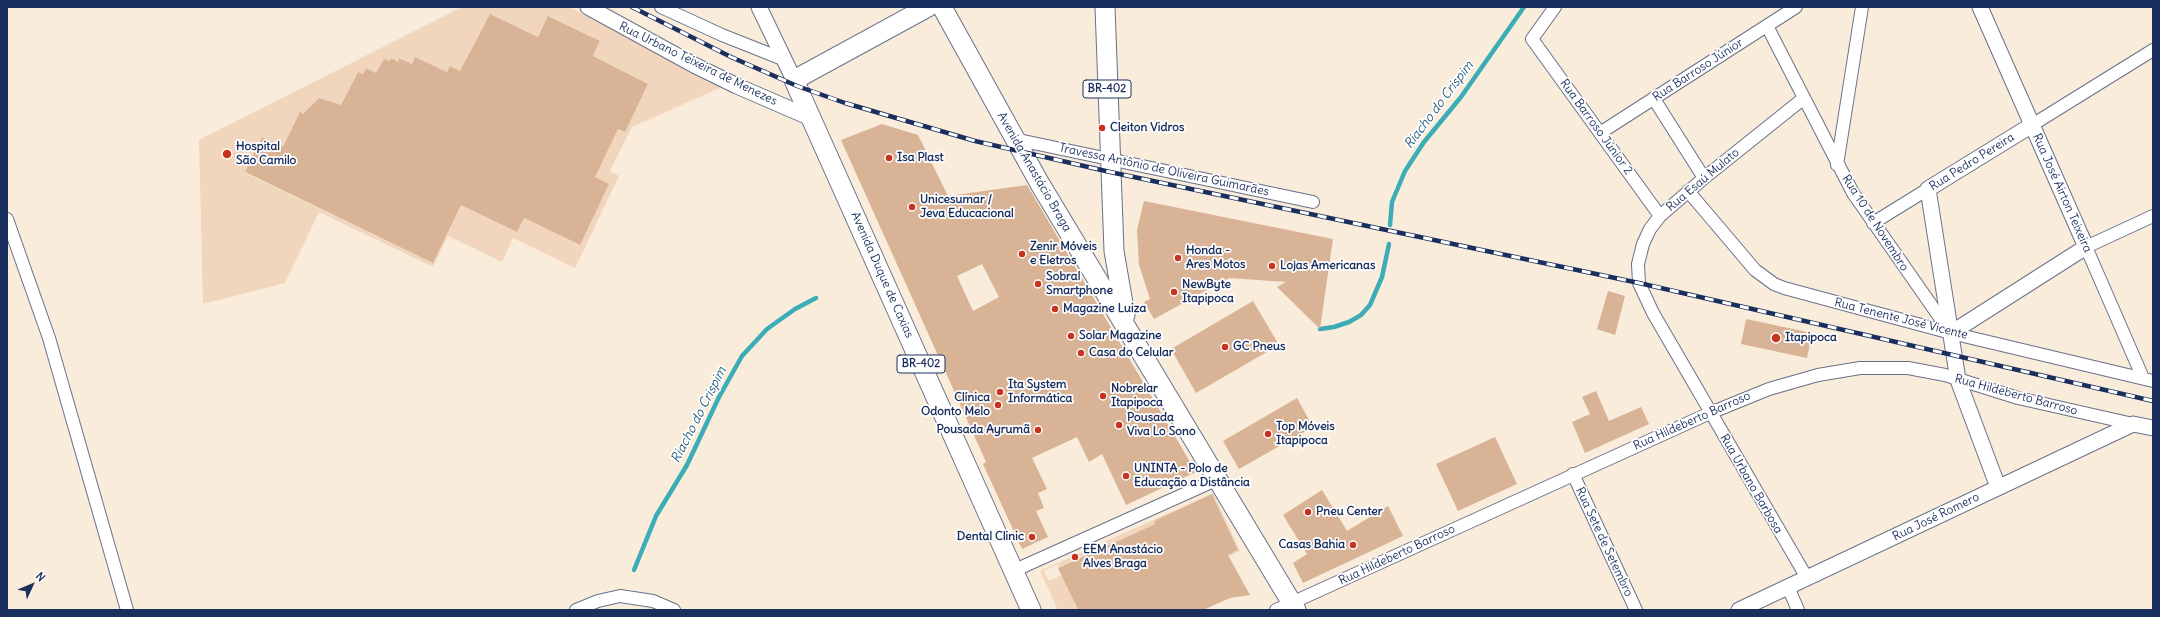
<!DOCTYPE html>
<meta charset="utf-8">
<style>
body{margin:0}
#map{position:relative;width:2160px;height:617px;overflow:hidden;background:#f9ecdb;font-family:Delius,sans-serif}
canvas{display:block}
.frame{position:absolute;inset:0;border:8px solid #1b2f5e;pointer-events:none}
.north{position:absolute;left:12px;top:565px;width:40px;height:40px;-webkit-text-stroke:3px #fff;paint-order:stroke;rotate:46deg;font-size:11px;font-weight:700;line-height:16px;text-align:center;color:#1b2f5e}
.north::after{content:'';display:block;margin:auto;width:14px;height:18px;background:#1b2f5e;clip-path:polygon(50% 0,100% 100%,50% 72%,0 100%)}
</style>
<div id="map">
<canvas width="2160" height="617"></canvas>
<div class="frame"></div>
<div class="north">N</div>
</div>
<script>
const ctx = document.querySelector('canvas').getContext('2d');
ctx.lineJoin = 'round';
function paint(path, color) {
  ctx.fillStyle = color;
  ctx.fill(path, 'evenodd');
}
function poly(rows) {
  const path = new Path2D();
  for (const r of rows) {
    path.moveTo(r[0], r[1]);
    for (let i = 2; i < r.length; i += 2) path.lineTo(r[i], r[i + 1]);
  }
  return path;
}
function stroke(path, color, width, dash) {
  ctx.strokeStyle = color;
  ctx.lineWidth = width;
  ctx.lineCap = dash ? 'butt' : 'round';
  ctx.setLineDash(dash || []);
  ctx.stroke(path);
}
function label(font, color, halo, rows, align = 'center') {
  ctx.font = font + ' Delius,sans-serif';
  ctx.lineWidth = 3.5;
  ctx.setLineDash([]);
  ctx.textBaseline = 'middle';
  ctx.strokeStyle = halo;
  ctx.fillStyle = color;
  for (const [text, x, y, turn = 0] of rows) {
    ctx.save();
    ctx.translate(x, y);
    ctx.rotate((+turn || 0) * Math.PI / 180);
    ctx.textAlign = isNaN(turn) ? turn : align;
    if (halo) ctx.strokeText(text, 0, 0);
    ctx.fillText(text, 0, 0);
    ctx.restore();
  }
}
const built = poly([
 [462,7,569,7,722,87,632,127,610,171,619,176,575,268,513,238,502,262,448,236,433,267,319,212,285,283,203,304,199,140],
 [490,14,538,37,549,16,600,41,593,56,648,84,625,132,618,129,602,162,513,137,609,184,579,245,524,218,517,232,408,179,451,225,433,263,245,173,262,137,283,147,303,114,319,98,341,105,358,72,363,74,366,68,376,73,384,59,390,61,391,58,397,62,400,58,412,64,415,57,447,72,450,66,486,84,494,68,468,55],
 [1213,493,1240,551,1164,585,1176,577,1152,525,1059,567,1057,565,1044,571,1049,581,1062,575,1077,609,1058,610,1040,571],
 [1212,494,1238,550,1179,577,1154,521]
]);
const stream = poly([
 [1390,225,1392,202,1405,171,1424,142,1461,97,1524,7],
 [1320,329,1334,327,1349,322,1361,315,1370,305,1382,277,1389,244],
 [634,570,656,516,687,465,719,397,742,356,767,329,795,309,816,298]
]);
const building = poly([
 [490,14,538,37,548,16,600,41,593,56,648,84,625,132,618,129,595,177,609,184,580,245,524,218,517,232,461,205,433,263,245,172,262,137,283,147,300,112,303,114,319,98,341,105,358,72,363,74,366,68,376,73,384,59,390,61,391,58,398,62,399,58,412,64,415,57,447,72,450,66,460,71],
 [882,124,918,135,948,196,1027,185,1196,472,1126,505,1102,454,1089,462,1077,437,1032,458,1047,489,1038,493,1044,508,1036,511,1048,537,1022,549,983,464,986,462,841,140],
 [982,264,999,297,973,311,957,276],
 [1144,201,1333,239,1320,329,1277,287,1286,282,1229,278,1154,319,1144,302,1150,299,1139,265,1138,248,1137,230],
 [1608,291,1625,296,1615,335,1597,329],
 [1253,301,1279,345,1196,393,1171,349],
 [1746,319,1812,333,1807,358,1741,344],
 [1596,391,1609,421,1641,407,1649,424,1585,453,1572,422,1590,414,1582,397],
 [1297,398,1313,427,1239,469,1223,441],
 [1495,437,1517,484,1458,511,1436,464],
 [1322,490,1347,531,1388,506,1403,536,1303,583,1293,563,1307,554,1283,515],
 [1212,494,1238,550,1228,555,1250,595,1230,598,1203,610,1078,610,1058,568,1155,524,1154,521]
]);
const minor = poly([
 [661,7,722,35,785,60],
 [1555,7,1532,39,1660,216],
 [1767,26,1853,193,1950,332],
 [1804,98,1704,178,1660,216,1650,229,1643,244,1638,264,1639,283,1653,313,1807,578],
 [1654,99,1704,178],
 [2032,125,2153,50],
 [1600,133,1796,7],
 [1014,139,1313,202],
 [1837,165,1862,7],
 [1688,191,1755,270,1774,284,1784,288,1951,333,2153,381],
 [7,219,49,338,127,610],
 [1873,223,1928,189],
 [2143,378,2086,247,2153,216],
 [1573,474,1636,610],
 [1013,571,1218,479],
 [1788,587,1798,610],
 [576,610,598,601,620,596,653,601,674,610],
 [1276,610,1710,413,1769,389,1818,375,1860,368,1908,368,1945,375,2018,398,2133,424]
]);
const tertiary = poly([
 [588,7,694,65,737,86,811,118],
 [759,7,794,80],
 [1951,333,2086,247,1980,7],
 [1998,487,1958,380,1928,189,2032,125],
 [1739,610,2133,424,2153,428]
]);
const primary = poly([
 [928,7,794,80,1031,610],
 [942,7,1040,184,1296,610],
 [1105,7,1114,251,1125,315]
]);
const rail = poly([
 [632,7,731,57,797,86,845,103,975,141,1110,172,1639,283,2153,401]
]);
const markers = [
 [1102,128,4,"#c8321e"],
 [227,154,5,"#c8321e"],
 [889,158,4,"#c8321e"],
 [912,207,4,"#c8321e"],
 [1022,254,4,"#c8321e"],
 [1178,258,4,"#c8321e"],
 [1272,266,4,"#c8321e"],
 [1038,284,4,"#c8321e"],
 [1174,292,4,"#c8321e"],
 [1055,309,4,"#c8321e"],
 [1071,336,4,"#c8321e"],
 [1776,338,5,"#c8321e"],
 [1225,347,4,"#c8321e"],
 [1081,353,4,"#c8321e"],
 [1000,392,4,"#c8321e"],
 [1103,396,4,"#c8321e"],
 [998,405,4,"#c8321e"],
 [1119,425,4,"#c8321e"],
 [1038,430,4,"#c8321e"],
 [1268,434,4,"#c8321e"],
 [1126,476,4,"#c8321e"],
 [1308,512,4,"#c8321e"],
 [1032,537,4,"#c8321e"],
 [1353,545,4,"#c8321e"],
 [1075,557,4,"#c8321e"]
];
const shields = [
 [1107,89,48],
 [921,364,48]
];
const shieldNames = [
 ["BR-402",1107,89],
 ["BR-402",921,364]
];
const streetNames = [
 ["Rua Urbano Teixeira de Menezes",698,64,26],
 ["Rua Barroso Júnior",1698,70,-33],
 ["Rua Barroso Júnior 2",1596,127,54],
 ["Rua Pedro Pereira",1972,162,-32],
 ["Travessa Antônio de Oliveira Guimarães",1164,170,12],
 ["Avenida Anastácio Braga",1034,172,60],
 ["Rua Esaú Mulato",1703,180,-40],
 ["Rua José Airton Teixeira",2062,193,66],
 ["Rua 10 de Novembro",1875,223,57],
 ["Avenida Duque de Caxias",882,275,66],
 ["Rua Tenente José Vicente",1901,319,14],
 ["Rua Hildeberto Barroso",2016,395,15],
 ["Rua Hildeberto Barroso",1692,421,-24],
 ["Rua Urbano Barbosa",1751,484,60],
 ["Rua José Romero",1936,517,-26],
 ["Rua Sete de Setembro",1604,542,65],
 ["Rua Hildeberto Barroso",1397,555,-25]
];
const poiNames = [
 ["Cleiton Vidros",1110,128],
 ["Hospital",236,147],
 ["São Camilo",236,161],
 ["Isa Plast",897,158],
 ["Unicesumar /",920,200],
 ["Jeva Educacional",920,214],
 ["Zenir Móveis",1030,247],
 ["e Eletros",1030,261],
 ["Honda -",1186,251],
 ["Ares Motos",1186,265],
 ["Lojas Americanas",1280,266],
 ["Sobral",1046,277],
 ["Smartphone",1046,291],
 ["NewByte",1182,285],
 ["Itapipoca",1182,299],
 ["Magazine Luiza",1063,309],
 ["Solar Magazine",1079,336],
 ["Itapipoca",1785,338],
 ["GC Pneus",1233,347],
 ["Casa do Celular",1089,353],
 ["Ita System",1008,385],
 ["Informática",1008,399],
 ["Nobrelar",1111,389],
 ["Itapipoca",1111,403],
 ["Clínica",990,398,"right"],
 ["Odonto Melo",990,412,"right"],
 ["Pousada",1127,418],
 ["Viva Lo Sono",1127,432],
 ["Top Móveis",1276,427],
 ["Itapipoca",1276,441],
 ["Pousada Ayrumã",1030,430,"right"],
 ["UNINTA - Polo de",1134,469],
 ["Educação a Distância",1134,483],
 ["Pneu Center",1316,512],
 ["Dental Clinic",1024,537,"right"],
 ["Casas Bahia",1345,545,"right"],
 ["EEM Anastácio",1083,550],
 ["Alves Braga",1083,564]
];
const waterNames = [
 ["Riacho do Crispim",1439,105,-53],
 ["Riacho do Crispim",699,415,-63]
];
paint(built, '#f1d5bd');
stroke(stream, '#3cacb7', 4.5);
paint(building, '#d9b395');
stroke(minor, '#69718a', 14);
stroke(tertiary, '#69718a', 17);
stroke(primary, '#69718a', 21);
stroke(minor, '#fff', 12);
stroke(tertiary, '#fff', 15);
stroke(primary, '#fff', 19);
stroke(rail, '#1b2f5e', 4.5);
stroke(rail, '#fff', 3, [9]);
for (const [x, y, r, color] of markers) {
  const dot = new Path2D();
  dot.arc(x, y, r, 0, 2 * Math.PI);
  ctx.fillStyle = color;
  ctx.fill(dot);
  stroke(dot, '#fff', 1.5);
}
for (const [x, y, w] of shields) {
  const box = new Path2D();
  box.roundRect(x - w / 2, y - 9, w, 18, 3);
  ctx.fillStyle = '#fff';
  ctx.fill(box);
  stroke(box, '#1b2f5e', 1);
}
label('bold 11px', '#1b2f5e', null, shieldNames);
label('12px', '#1b2f5e', '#fff', streetNames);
label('bold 12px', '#1b2f5e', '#fff', poiNames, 'left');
label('italic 13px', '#286182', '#fff', waterNames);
</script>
